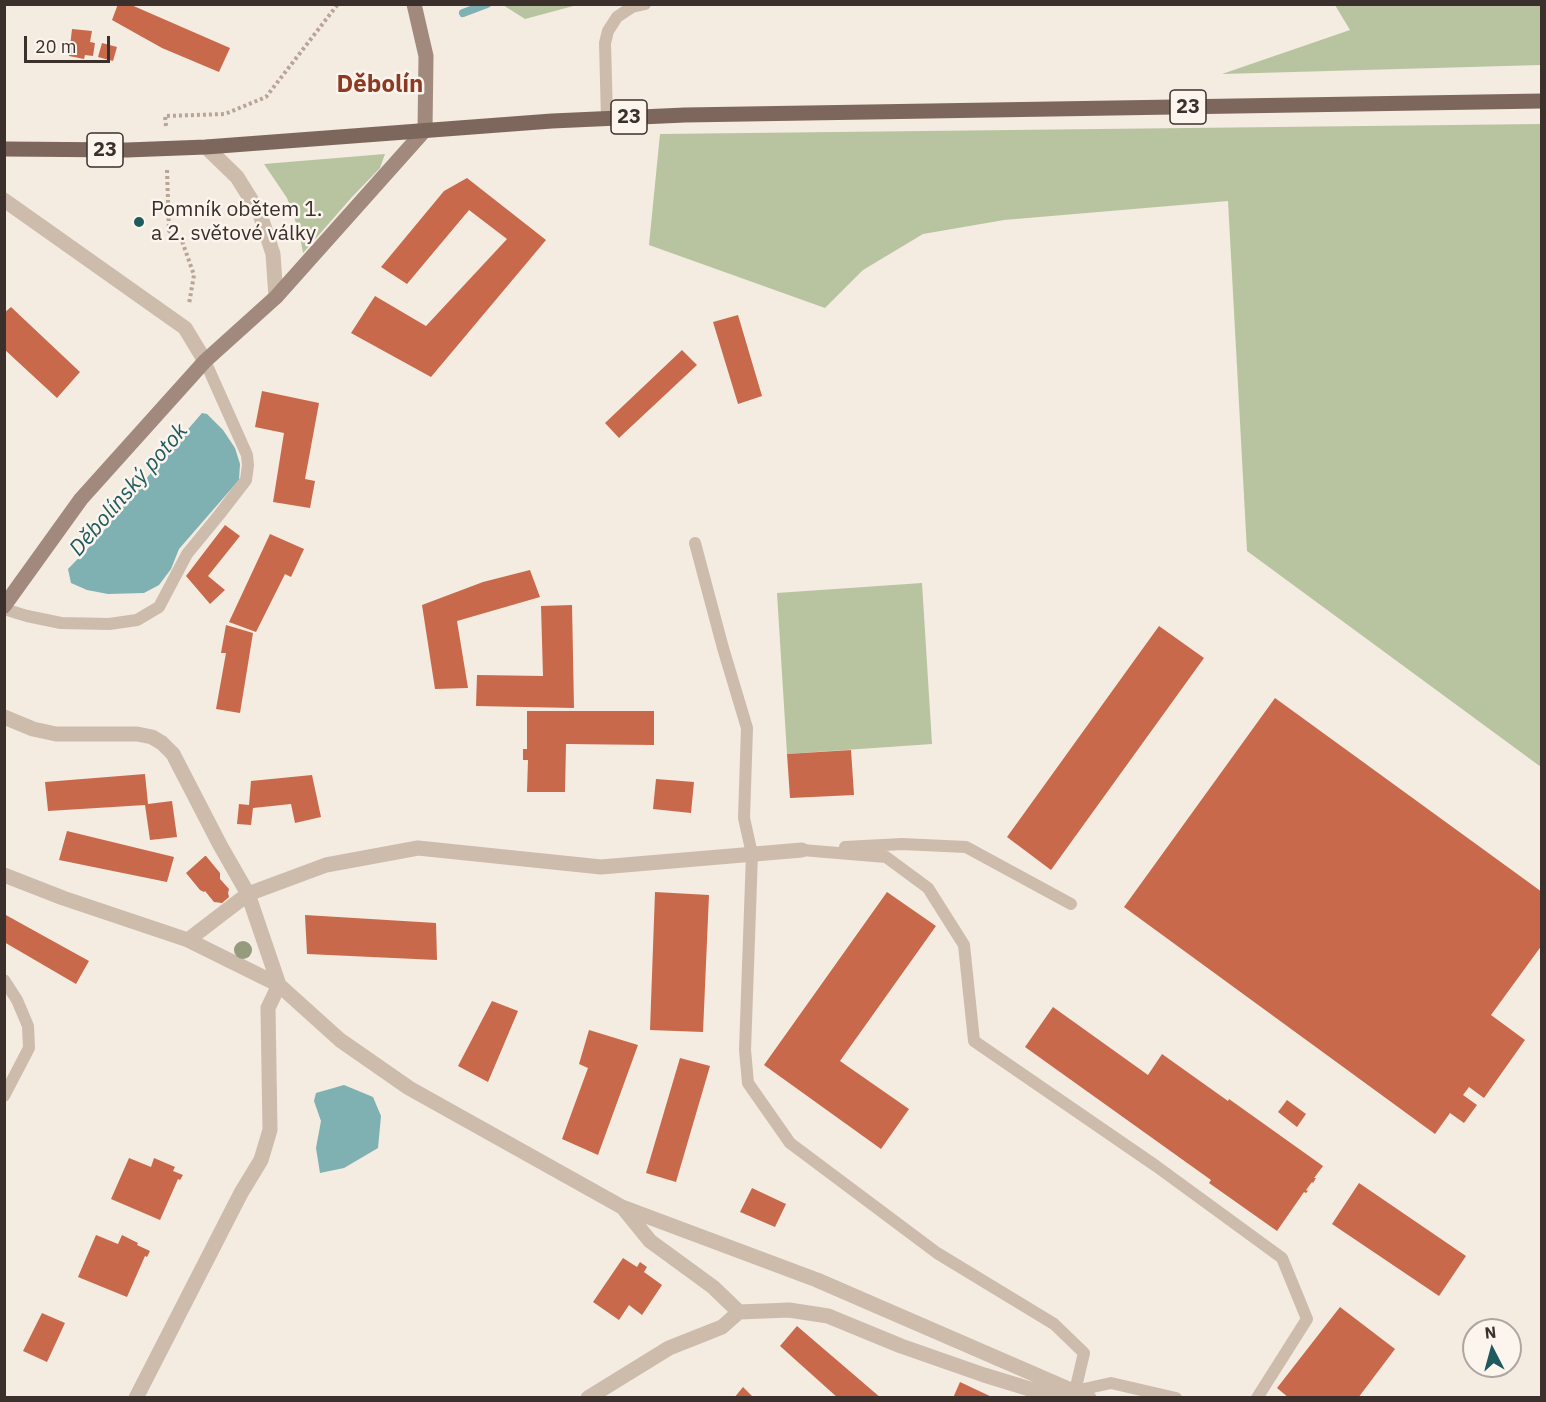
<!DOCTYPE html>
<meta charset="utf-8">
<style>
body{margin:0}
#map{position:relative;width:1546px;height:1402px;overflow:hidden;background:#f4ebe1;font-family:"IBM Plex Sans",sans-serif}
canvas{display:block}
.frame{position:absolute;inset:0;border:6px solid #3b302b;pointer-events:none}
.north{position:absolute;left:1462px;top:1318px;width:60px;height:60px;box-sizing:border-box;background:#fbf5ee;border:2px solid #aea6a0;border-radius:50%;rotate:354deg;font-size:16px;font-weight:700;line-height:24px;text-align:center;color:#3b302b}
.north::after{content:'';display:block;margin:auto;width:21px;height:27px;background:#1f5a5e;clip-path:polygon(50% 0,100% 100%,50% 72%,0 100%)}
.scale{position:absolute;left:24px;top:36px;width:86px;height:27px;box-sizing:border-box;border:3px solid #3b302b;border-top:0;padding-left:8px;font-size:18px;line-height:21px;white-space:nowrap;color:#3b302b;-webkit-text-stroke:4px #fbf5ee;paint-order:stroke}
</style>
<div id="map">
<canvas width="1546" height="1402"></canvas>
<div class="frame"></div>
<div class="north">N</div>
<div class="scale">20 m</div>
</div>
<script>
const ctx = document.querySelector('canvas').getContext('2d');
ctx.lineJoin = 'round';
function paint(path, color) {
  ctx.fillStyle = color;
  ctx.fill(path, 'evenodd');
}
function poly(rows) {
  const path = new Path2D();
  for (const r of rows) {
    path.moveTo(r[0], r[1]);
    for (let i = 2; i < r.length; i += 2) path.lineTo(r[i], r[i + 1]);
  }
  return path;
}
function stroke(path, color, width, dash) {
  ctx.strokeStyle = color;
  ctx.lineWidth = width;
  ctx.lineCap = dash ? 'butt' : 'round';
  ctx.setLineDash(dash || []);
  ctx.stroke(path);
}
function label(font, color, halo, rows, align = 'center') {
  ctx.font = font + ' "IBM Plex Sans",sans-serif';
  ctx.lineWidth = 5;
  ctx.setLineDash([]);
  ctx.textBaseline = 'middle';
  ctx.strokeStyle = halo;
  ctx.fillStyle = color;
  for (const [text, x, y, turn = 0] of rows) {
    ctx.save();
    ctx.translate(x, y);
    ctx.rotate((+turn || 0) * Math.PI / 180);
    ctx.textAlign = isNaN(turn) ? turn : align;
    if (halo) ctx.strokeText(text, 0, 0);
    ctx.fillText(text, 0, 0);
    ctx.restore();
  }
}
const green = poly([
 [503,5,503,4,577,5,525,19],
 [1335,5,1541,5,1541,65,1222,74,1350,30],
 [1541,124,1541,767,1247,551,1228,201,1004,220,923,234,863,270,825,308,649,245,660,134],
 [385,154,380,168,352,197,303,253,299,231,287,198,264,164],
 [922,583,932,744,787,754,777,593]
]);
const water = poly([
 [202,413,207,414,223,430,235,448,240,464,239,480,179,549,171,569,159,585,144,593,108,594,87,590,71,583,68,569,96,540,164,457],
 [344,1085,373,1097,381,1116,378,1148,344,1168,320,1173,316,1148,321,1121,314,1101,316,1093]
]);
const stream = poly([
 [463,13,487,4]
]);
const building = poly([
 [118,4,129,4,230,48,219,72,162,48,112,20],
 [72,29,92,31,90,42,95,43,93,56,85,55,84,59,69,56],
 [102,43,117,47,113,61,98,57],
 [467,178,546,240,431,377,351,333,375,296,426,326,507,239,469,210,407,284,381,267,444,191],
 [11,307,80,372,57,398,4,349,4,313],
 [738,315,762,396,738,404,713,322],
 [682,350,697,365,619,438,605,423],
 [262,391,319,403,305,479,315,481,310,508,273,502,284,433,255,427],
 [225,525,240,536,208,576,225,590,210,604,186,576],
 [270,534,304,549,291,577,285,574,256,632,229,622],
 [530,570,540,597,457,621,468,688,435,689,422,605,483,582],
 [572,605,574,708,476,706,477,675,543,676,541,606],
 [226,625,253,633,240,713,216,709,226,653,221,653],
 [1159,626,1204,658,1051,870,1007,837],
 [1275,698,1542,892,1542,945,1491,1015,1525,1040,1484,1098,1469,1087,1463,1095,1477,1105,1464,1123,1450,1113,1435,1134,1124,907],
 [527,711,654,711,654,745,566,744,565,792,527,792,528,760,523,760,523,749,527,749],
 [851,750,854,795,790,798,787,754],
 [145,774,148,804,172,801,177,837,150,840,145,805,48,811,45,782],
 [312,775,321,817,295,823,291,804,253,808,251,825,237,824,239,804,249,805,251,781],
 [656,779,694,782,691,813,653,809],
 [67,831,174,857,167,882,59,860],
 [205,856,206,856,220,873,220,879,229,889,228,893,229,897,222,903,214,902,205,891,204,892,200,890,186,873],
 [655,892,709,895,703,1032,650,1030],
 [887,892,936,926,840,1061,909,1109,881,1149,764,1065],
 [4,914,89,961,76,984,4,942],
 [305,915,436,923,437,960,307,954],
 [492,1001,518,1011,488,1082,458,1066],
 [1053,1007,1148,1075,1162,1054,1228,1101,1229,1099,1323,1166,1314,1178,1316,1178,1313,1183,1312,1182,1306,1190,1308,1191,1306,1193,1304,1192,1277,1231,1209,1183,1211,1180,1025,1047],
 [589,1030,638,1045,598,1155,562,1139,588,1068,579,1064],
 [680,1058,710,1066,676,1182,646,1173],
 [1287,1100,1306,1114,1297,1127,1278,1112],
 [129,1158,151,1167,154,1158,175,1167,173,1171,183,1175,180,1180,178,1179,160,1220,111,1199],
 [1359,1183,1466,1256,1439,1296,1332,1224],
 [752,1188,786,1204,775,1227,740,1212],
 [96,1235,118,1244,122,1235,138,1243,137,1245,150,1251,147,1257,145,1256,127,1297,78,1277],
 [623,1258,637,1267,640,1262,647,1267,644,1272,662,1285,642,1315,629,1305,619,1320,593,1302],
 [1340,1307,1395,1349,1358,1398,1289,1398,1277,1388],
 [42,1313,65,1323,47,1362,23,1351],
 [797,1326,881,1398,838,1398,780,1346],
 [960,1382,994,1398,953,1398],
 [743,1387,754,1398,734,1398]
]);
const path = poly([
 [166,126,165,116,225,114,266,97,338,4],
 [167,170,169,231,182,241,194,275,189,304]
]);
const lane = poly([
 [607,118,605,43,608,31,617,17,632,7,645,4],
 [695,543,723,648,747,728,744,818,752,854,745,1050,748,1083,790,1143,937,1253,1054,1324,1084,1353,1075,1391,1111,1383,1176,1398],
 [4,609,27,616,61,623,109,624,137,620,159,607,187,554,219,515,246,480,248,465,247,455,205,361],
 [845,847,902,844,966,847,1071,904],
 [802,850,886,857,928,888,964,945,974,1041,1156,1166,1282,1258,1307,1319,1257,1398],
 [4,980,17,1000,28,1026,29,1048,4,1096]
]);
const street = poly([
 [206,147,237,177,260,214,273,254,276,297],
 [4,200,185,328,205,361],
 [4,717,33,729,56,734,137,734,152,737,162,743,173,754,220,845,248,894,279,985,268,1008,270,1130,261,1160,241,1193,136,1398],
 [4,875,63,898,188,940,279,985,340,1040,409,1088,622,1207,817,1280,1089,1398],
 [188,940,248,894,326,865,418,848,601,867,802,850],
 [739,1312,789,1310,828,1316,901,1346,984,1375,1043,1393,1073,1395],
 [588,1398,669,1348,722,1327,739,1312,713,1287,650,1241,624,1209]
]);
const secondary = poly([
 [4,606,81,499,205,361,276,297,425,130,426,56,414,4]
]);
const primary = poly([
 [4,149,127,150,206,147,552,121,685,115,1542,101]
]);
const trees = [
 [243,950]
];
const markers = [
 [139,222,6,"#1f5a5e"]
];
const shields = [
 [1188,107,36],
 [629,117,36],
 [105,150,36]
];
const shieldNames = [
 ["23",1188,107],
 ["23",629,117],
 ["23",105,150]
];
const poiNames = [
 ["Pomník obětem 1.",151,210],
 ["a 2. světové války",151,234]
];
const waterNames = [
 ["Děbolínský potok",129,490,-49]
];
const quarterNames = [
 ["Děbolín",380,85]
];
paint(green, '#b8c4a0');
paint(water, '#7fb0b2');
stroke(stream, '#7fb0b2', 8);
paint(building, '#c8694b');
stroke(path, '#b9a596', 4, [3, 3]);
stroke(lane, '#cdbbac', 12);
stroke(street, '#cdbbac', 15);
stroke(secondary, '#a18a7d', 15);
stroke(primary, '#7d675c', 15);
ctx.fillStyle = '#969b7f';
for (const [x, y] of trees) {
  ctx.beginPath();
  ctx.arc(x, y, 9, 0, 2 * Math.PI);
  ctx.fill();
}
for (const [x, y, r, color] of markers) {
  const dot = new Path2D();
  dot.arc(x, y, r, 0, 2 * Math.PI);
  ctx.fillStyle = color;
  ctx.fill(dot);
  stroke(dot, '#fbf5ee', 2);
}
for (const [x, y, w] of shields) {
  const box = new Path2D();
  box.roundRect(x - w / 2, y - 17, w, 34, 4.5);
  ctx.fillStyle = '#fbf5ee';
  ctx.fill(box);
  stroke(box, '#3b302b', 1.5);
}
label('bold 20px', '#3b302b', null, shieldNames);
label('21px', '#3b302b', '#fbf5ee', poiNames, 'left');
label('italic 22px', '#1f5a5e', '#fbf5ee', waterNames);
label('bold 24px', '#8c3b22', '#fbf5ee', quarterNames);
</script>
